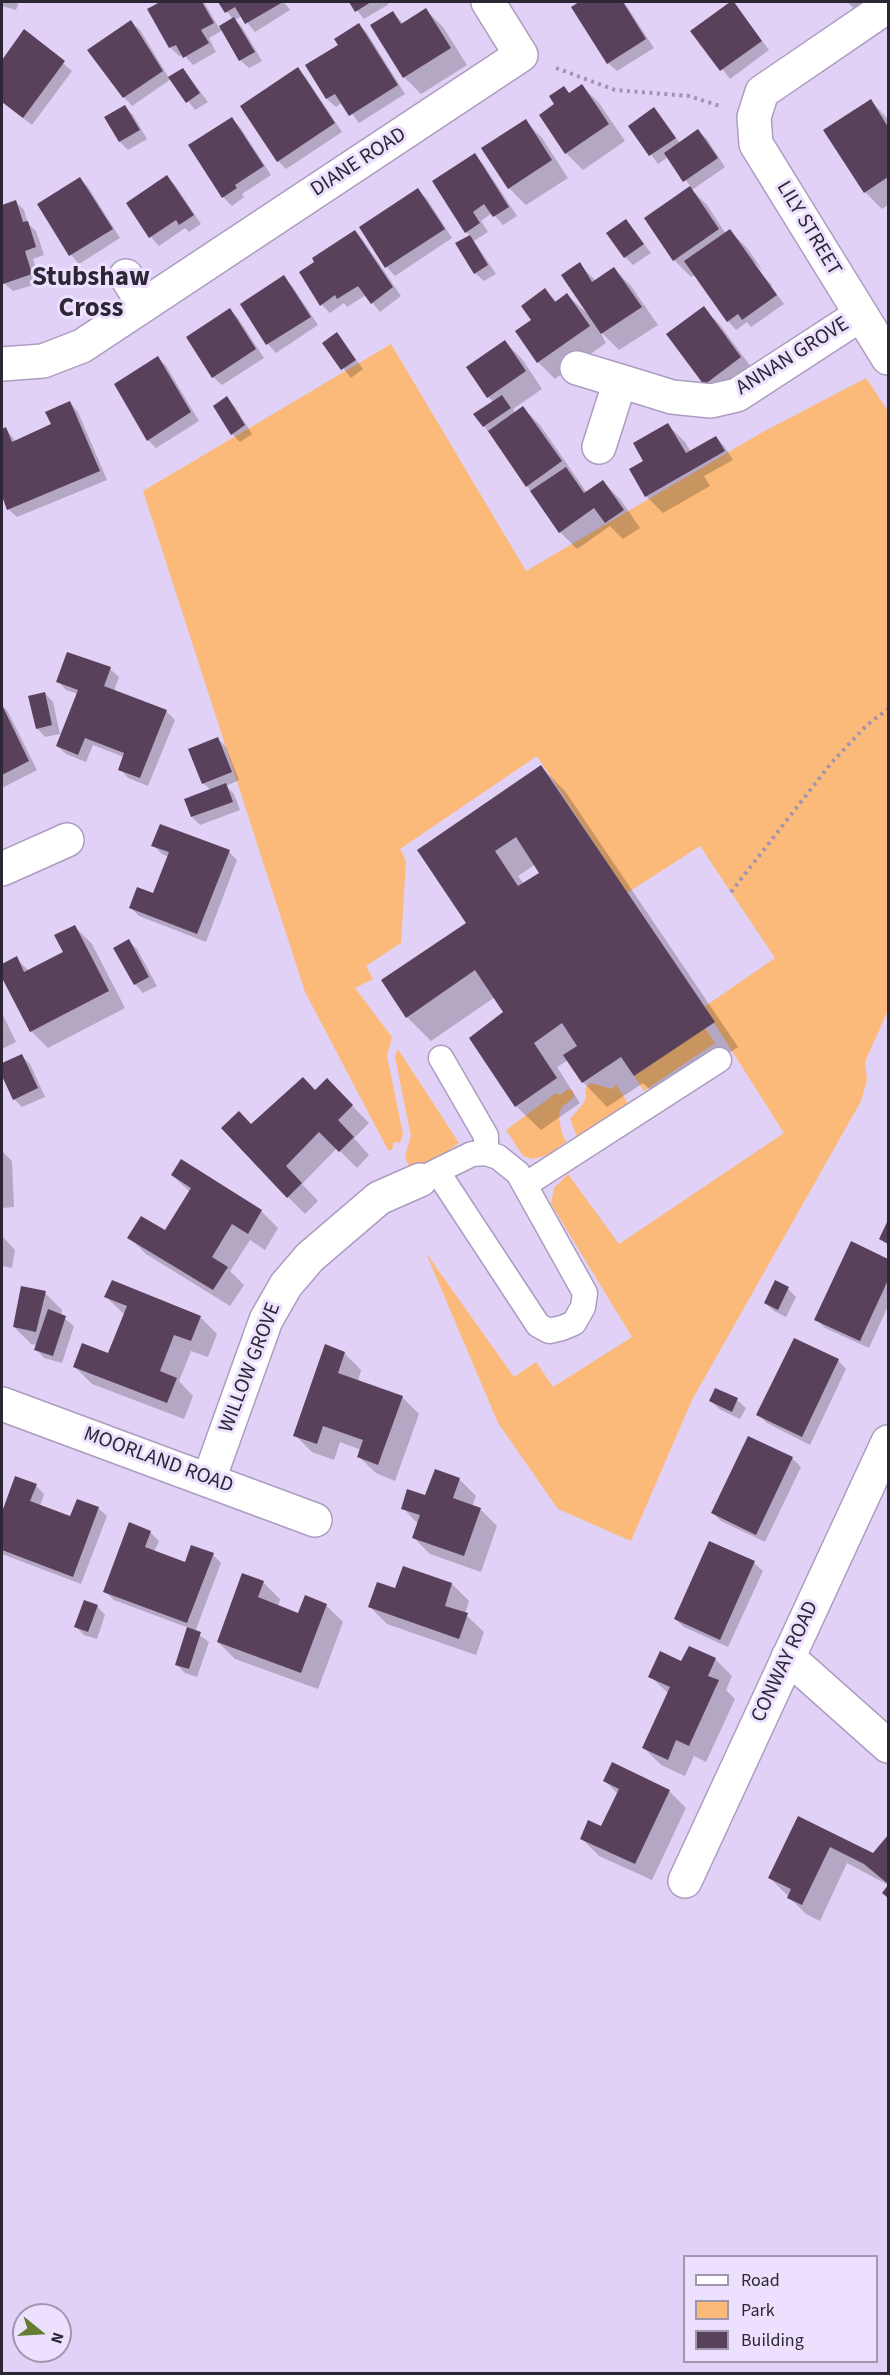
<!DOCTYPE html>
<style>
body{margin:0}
#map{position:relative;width:890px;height:2375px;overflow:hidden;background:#e1d1f6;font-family:"Source Sans 3",sans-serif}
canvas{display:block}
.frame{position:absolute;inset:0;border:3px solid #2d2735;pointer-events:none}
.legend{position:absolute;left:683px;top:2255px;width:195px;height:108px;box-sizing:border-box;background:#ece0fe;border:2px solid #a096ae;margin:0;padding:8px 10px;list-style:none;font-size:18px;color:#2d2735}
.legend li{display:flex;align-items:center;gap:12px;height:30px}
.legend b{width:30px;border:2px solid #a096ae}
.north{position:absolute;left:12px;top:2303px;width:60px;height:60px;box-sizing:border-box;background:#ece0fe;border:2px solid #a096ae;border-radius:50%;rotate:108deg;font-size:16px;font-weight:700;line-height:24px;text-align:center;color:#2d2735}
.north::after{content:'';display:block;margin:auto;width:21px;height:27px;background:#657d30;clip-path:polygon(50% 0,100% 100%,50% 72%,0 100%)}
</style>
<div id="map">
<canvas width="890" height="2375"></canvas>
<div class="frame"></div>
<ul class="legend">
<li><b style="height:8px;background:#fff"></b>Road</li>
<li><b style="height:16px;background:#fbba79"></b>Park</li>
<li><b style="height:16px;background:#5a415b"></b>Building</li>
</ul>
<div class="north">N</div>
</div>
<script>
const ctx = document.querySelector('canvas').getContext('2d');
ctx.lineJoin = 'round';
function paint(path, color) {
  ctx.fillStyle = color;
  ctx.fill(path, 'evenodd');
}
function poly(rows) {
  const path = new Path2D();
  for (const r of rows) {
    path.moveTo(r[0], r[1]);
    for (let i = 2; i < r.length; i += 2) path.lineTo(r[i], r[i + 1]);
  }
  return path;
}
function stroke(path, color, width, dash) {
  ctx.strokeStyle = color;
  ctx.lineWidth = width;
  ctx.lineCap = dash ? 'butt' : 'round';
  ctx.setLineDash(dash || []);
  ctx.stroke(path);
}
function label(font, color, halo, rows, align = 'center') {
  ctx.font = font + ' "Source Sans 3",sans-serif';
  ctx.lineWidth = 6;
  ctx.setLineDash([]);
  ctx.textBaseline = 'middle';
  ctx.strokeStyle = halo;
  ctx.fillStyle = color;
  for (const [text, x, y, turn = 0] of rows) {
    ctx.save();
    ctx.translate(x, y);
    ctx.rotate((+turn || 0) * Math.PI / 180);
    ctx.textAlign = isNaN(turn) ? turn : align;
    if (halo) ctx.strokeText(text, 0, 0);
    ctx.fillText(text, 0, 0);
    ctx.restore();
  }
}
const green = poly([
 [391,344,526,571,761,433,866,378,888,411,888,1010,865,1062,867,1080,861,1101,692,1400,631,1541,558,1509,498,1423,426,1253,514,1377,536,1362,553,1387,632,1337,551,1204,554,1188,568,1174,619,1244,784,1133,704,1007,775,958,700,846,627,893,537,756,400,849,406,861,401,943,366,966,373,979,355,988,392,1037,387,1056,403,1134,400,1143,394,1142,392,1150,388,1150,305,992,143,491],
 [705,1028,715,1043,644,1091,634,1076],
 [398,1049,459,1143,425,1167,409,1167,405,1156,411,1136,395,1057],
 [591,1083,612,1089,616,1084,628,1103,577,1137,570,1119,583,1104,586,1097,585,1088],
 [568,1089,573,1091,574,1097,561,1108,559,1116,561,1130,566,1142,547,1155,533,1159,523,1156,506,1130,556,1093,560,1095]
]);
const shadow = poly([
 [2,2,19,2,16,10,2,6],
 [163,2,204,2,219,28,233,19,219,2,284,2,290,10,255,32,242,16,235,20,242,27,262,61,249,68,240,60,223,30,209,38,216,52,193,65,183,54,179,56,170,47,149,9],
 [350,2,387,2,389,4,364,19],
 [582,2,624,2,654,48,617,71,608,63,573,7],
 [732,2,769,50,730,79,693,31],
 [847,2,872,2,857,11],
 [426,10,443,27,467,65,421,94,404,77,393,13,404,24],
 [131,22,140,30,169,78,183,69,208,102,195,110,171,79,132,106,124,97,89,50],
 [359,25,367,33,405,94,359,123,343,102,336,107,327,99,307,65,340,45],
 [25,31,72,71,32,125,2,102,2,62],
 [298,69,306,78,342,132,286,169,278,161],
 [582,86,599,103,625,141,583,170,566,153,570,94],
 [871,101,888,119,888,205,882,209,865,192],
 [125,107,133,115,147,139,128,150,120,142],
 [654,109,680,143,698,131,707,139,725,167,692,190,707,205,726,234,730,231,747,248,763,271,755,263,755,268,772,285,771,286,784,304,751,327,747,322,736,330,728,321,695,275,691,277,674,260,646,219,691,187,668,157,658,164,630,126],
 [231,119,240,127,271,175,242,194,244,197,232,206,223,197,190,145],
 [525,121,542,138,568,178,526,205,509,188],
 [474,155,483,164,517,216,503,225,492,213,481,221,488,232,474,241,496,274,484,281,475,273,457,244,471,236,466,232],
 [167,177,175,185,201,224,189,232,185,228,159,246,151,237,128,203],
 [80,179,88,187,120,238,79,264,71,255,39,204],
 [418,190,427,199,452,238,395,276,387,267,361,227],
 [16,202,24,210,28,224,36,231,44,255,33,259,40,283,13,291,4,283,2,274,2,206],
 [626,221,651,253,633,265,625,257],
 [355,231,363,240,401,296,380,312,366,295,347,307,344,303,330,313,322,305],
 [579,264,596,281,614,269,631,286,658,325,619,350,599,330,606,343,555,379,538,362,533,320,545,290,557,302,567,295,590,316],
 [284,277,292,286,318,325,276,353,268,344,242,305],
 [703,308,720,325,757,375,722,401,705,384],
 [230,310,238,318,264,358,222,385,213,377],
 [337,334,363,369,351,378,324,344],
 [505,342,522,359,542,389,513,409,515,413,523,408,540,425,587,493,603,482,620,499,640,528,623,539,610,526,577,549,560,532,484,426,494,402,488,397],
 [158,358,166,366,199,421,156,448,148,440],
 [227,398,235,407,252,434,240,442,232,434],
 [70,403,78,412,107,480,17,517,8,509,2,492,2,430,6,429,16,442,52,425],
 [668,425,685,442,691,452,716,437,724,446,733,460,704,476,710,486,663,513,646,496,645,462],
 [110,669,119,677,114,691,166,711,175,720,148,786,128,778,120,769,124,757,93,745,86,762,66,754,57,746,78,694,66,690,58,681],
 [45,693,53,702,60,734,45,737,37,728],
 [2,705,8,712,37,770,2,788],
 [217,738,226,747,239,780,226,786,234,794,240,810,200,825,192,817,211,790,203,783],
 [541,767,565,791,738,1047,660,1099,643,1083,607,1107,583,1082,568,1060,557,1067,580,1103,541,1130,516,1106,505,1013,495,997,431,1041,407,1017,468,923,419,850],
 [536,864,542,873,524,884,518,876],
 [153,845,229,852,237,860,206,942,139,916,131,908,154,895,169,857,162,854],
 [75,927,92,944,125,1008,48,1048,31,1031,2,974,2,966,16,958,29,971,65,953],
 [129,941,137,949,157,986,143,993,135,984,115,948],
 [2,1013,16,1042,2,1049],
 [21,1056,30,1064,45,1097,22,1107,14,1099,2,1073,2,1065],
 [327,1080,369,1123,354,1138,369,1155,357,1168,337,1148,302,1184,318,1201,305,1214,288,1197,251,1126,315,1092],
 [2,1151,12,1161,14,1207,2,1208],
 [181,1161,261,1211,278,1228,265,1250,250,1240,230,1271,244,1285,230,1306,146,1254,129,1237,165,1232,190,1192,172,1175],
 [2,1236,15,1250,12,1268,2,1266],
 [851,1243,888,1260,888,1306,869,1348,825,1328,816,1319],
 [788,1289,796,1297,786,1317,774,1311,765,1303],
 [45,1293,62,1310,61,1316,74,1326,62,1363,44,1358,36,1349,37,1345,31,1344,14,1327],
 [106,1297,200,1317,217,1334,208,1357,191,1351,179,1381,193,1396,184,1419,92,1384,75,1367,109,1355,125,1315],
 [344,1353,361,1370,358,1381,402,1397,419,1414,395,1481,376,1473,358,1456,361,1450,340,1442,334,1460,312,1452,295,1435],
 [838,1360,846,1369,810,1445,767,1423,758,1415],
 [716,1390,737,1400,746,1408,740,1419,719,1409,711,1401],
 [792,1458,801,1467,765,1542,721,1521,713,1513],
 [16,1478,36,1486,44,1494,40,1506,71,1518,98,1508,107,1516,81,1584,2,1554,2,1516],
 [459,1479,476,1496,472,1507,480,1509,497,1526,481,1572,430,1554,413,1537,418,1524,403,1508],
 [150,1532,159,1541,154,1552,186,1564,213,1555,221,1563,195,1632,209,1642,197,1677,185,1673,176,1664,189,1628,114,1600,105,1591],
 [754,1563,763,1571,728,1647,684,1627,675,1619],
 [404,1568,452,1584,469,1601,465,1614,484,1632,476,1655,387,1624,370,1607,396,1590],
 [243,1575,263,1582,280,1599,278,1607,299,1615,326,1605,343,1622,318,1689,235,1659,218,1642],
 [97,1606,105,1615,97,1639,84,1635,75,1626],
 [715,1659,732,1676,726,1690,735,1699,706,1762,694,1756,685,1776,661,1765,644,1748,669,1694,650,1676,682,1663],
 [605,1781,669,1791,686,1808,652,1880,599,1856,582,1839,602,1828,618,1794],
 [799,1818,873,1855,888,1837,888,1885,847,1863,820,1921,806,1914,770,1878]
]);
const building = poly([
 [160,2,202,2,214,23,201,30,209,43,183,58,176,45,169,48,147,9],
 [218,2,283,2,245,24,235,7,225,13],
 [349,2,371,2,355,12],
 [579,2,623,2,646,39,607,64,571,7],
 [730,2,734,2,762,41,720,71,690,31],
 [426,8,451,48,403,78,370,25,393,11,401,24],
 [234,17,255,52,239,61,219,26],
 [131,20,163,71,123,98,87,50],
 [359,23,398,85,349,116,335,94,326,99,305,65,338,45,334,39],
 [24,29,65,61,23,118,2,102,2,60],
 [298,67,335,123,277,162,240,106],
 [183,68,200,93,186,103,168,77],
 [582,84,609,124,565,154,539,115,554,104,549,96,564,86,569,93],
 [871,99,888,127,888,177,864,193,823,130],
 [125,105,140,130,119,142,104,117],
 [654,107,676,138,649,156,628,126],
 [232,117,264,166,235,185,237,188,222,198,188,145],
 [526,119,552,160,508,189,481,148],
 [698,129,718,158,683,182,664,153],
 [475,153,509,207,493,217,484,204,473,212,480,223,465,233,432,181],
 [167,175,194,215,179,225,176,220,149,238,126,203],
 [80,177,113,229,69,256,37,204],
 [690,186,719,229,673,261,644,218],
 [418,188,445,229,385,268,359,227],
 [16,200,23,222,28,221,36,247,25,251,32,274,3,284,2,205],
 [626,219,644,244,624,258,606,233],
 [730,229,777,295,742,320,738,314,727,322,684,261],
 [355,230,393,287,371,304,358,286,337,299,335,295,320,306,299,272,314,262,312,258],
 [470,235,488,265,474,274,455,243],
 [580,262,592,282,614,267,642,307,601,334,561,275],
 [284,275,311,317,266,345,240,304],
 [545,288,555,302,567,293,590,326,537,363,515,331,531,320,521,306],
 [704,306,741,357,704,385,666,334],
 [230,308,256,349,212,378,186,337],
 [337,332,356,360,341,370,322,343],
 [505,340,526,371,487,398,466,367],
 [158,356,191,412,147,441,114,384],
 [502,395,511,408,483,427,473,414],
 [227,396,245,425,231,435,213,406],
 [70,401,100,471,7,510,2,496,2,429,6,427,12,442,51,424,45,412],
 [523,406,562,461,526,487,488,431],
 [668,423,686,453,716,436,725,451,645,497,629,469,643,461,633,443],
 [566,467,584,493,603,480,624,510,605,523,594,508,559,533,530,491],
 [67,652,111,667,104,686,167,710,140,778,118,770,124,753,85,738,78,755,56,746,78,690,56,682],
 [45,692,52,725,36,729,28,696],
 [2,705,29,761,2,775],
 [218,737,232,772,202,784,188,749],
 [541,765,715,1022,634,1076,621,1057,582,1083,563,1055,577,1046,562,1023,534,1043,557,1078,515,1107,469,1038,503,1012,475,970,406,1018,381,980,466,923,417,850],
 [516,837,539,873,518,886,495,851],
 [226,783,233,802,191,817,184,799],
 [160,824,230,850,197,934,129,908,137,887,153,893,162,870,169,852,151,846],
 [75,925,109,991,30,1032,2,978,2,964,17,956,24,972,63,952,54,935],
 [129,939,149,977,134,985,113,948],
 [22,1054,38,1088,13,1100,2,1076,2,1063],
 [303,1077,315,1090,327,1078,353,1105,338,1120,354,1137,339,1152,319,1132,286,1166,302,1183,287,1198,221,1128,239,1111,251,1124],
 [181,1159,262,1210,248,1234,232,1224,212,1257,228,1267,213,1290,127,1238,141,1216,165,1230,191,1188,171,1175],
 [888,1220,888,1244,879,1239],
 [851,1241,888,1259,888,1280,860,1341,814,1320],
 [112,1280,201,1316,191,1341,174,1335,160,1371,177,1378,167,1403,73,1367,82,1343,108,1353,127,1306,104,1297],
 [775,1280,789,1287,778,1310,764,1303],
 [21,1286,46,1291,36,1332,13,1327],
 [48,1309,66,1316,53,1356,34,1350],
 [794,1338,839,1359,802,1437,756,1415],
 [325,1344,345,1352,338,1373,403,1396,378,1465,357,1457,363,1440,323,1426,317,1444,293,1436],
 [715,1388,738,1398,732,1412,709,1401],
 [748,1436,793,1457,756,1535,711,1513],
 [435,1469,460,1478,453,1498,481,1508,464,1556,412,1538,420,1515,401,1509,407,1489,425,1495],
 [15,1476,37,1484,30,1501,70,1516,77,1499,99,1507,73,1577,2,1550,2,1512],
 [129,1522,151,1531,145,1547,185,1562,191,1545,214,1553,187,1623,103,1592],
 [709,1541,755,1561,720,1640,674,1619],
 [403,1566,452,1583,445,1606,468,1613,459,1639,368,1607,377,1582,395,1588],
 [242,1573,264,1581,258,1597,298,1613,305,1595,327,1604,301,1673,217,1642],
 [84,1600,98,1605,88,1632,74,1627],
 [187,1627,201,1632,189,1669,175,1665],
 [689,1646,716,1658,708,1676,719,1680,689,1746,676,1740,668,1760,642,1748,670,1687,648,1677,660,1651,681,1661],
 [612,1762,670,1790,635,1864,580,1839,588,1820,601,1826,619,1789,603,1781],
 [798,1816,873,1853,888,1835,888,1884,864,1864,830,1847,802,1905,787,1898,791,1889,768,1878],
 [888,1885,888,1898,882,1893]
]);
const path = poly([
 [556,68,615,90,689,96,720,106],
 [731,892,832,762,867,725,888,709]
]);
const lane = poly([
 [441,1058,486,1136,486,1153],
 [420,1180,437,1171,472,1154,486,1153,498,1157,518,1173,585,1293,583,1307,574,1323,562,1328,549,1331,538,1325,437,1171],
 [525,1185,719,1060]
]);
const street = poly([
 [888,6,762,92,754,117,756,144,888,358],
 [144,305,521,55,488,2],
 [2,364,43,361,82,346,144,305,126,276],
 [577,368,620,381],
 [599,447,620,381,672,397,711,401,737,395,860,315],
 [2,869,67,840],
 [2,1404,315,1520],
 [209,1479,266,1320,286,1285,310,1257,379,1198,420,1180],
 [788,1657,888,1746],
 [685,1881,888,1442]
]);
const streetNames = [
 ["DIANE ROAD",359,163,-33],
 ["LILY STREET",808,229,59],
 ["ANNAN GROVE",793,357,-32],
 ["WILLOW GROVE",251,1368,-69],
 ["MOORLAND ROAD",158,1461,20],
 ["CONWAY ROAD",786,1662,-65]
];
const districtNames = [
 ["Stubshaw",91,279],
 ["Cross",91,310]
];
paint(green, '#fbba79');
paint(shadow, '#0003');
paint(building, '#5a415b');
stroke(lane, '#ac9dc0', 27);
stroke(street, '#ac9dc0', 36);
stroke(path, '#a094b1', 4, [3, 4.5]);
stroke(lane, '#fff', 24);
stroke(street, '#fff', 33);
label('21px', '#2d2735', '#ece0fe', streetNames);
label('bold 27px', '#2d2735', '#ece0fe', districtNames);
</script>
